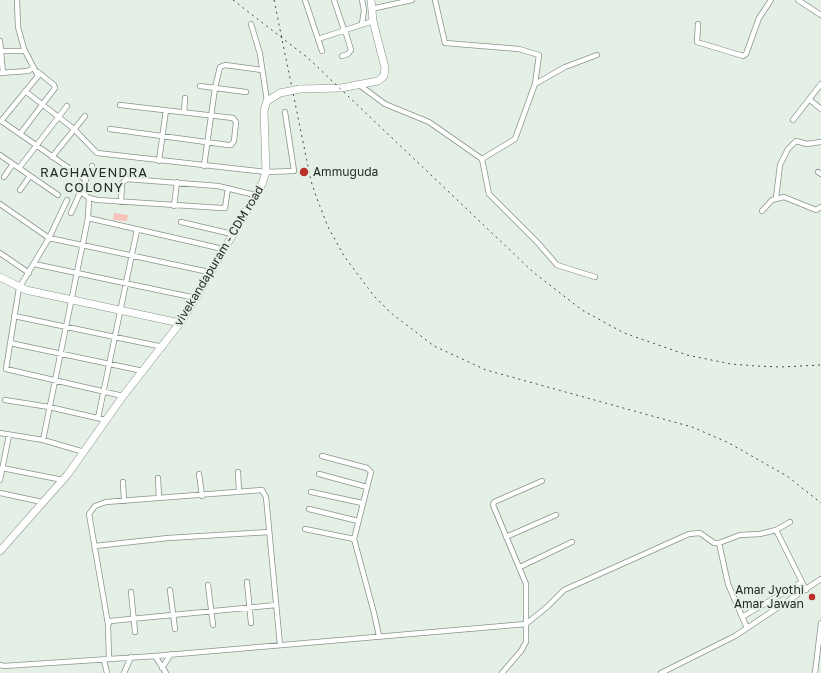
<!DOCTYPE html>
<style>
body{margin:0}
canvas{display:block;background:#e4efe6}
</style>
<canvas width="821" height="673"></canvas>
<script>
const ctx = document.querySelector('canvas').getContext('2d');
ctx.lineJoin = 'round';
function paint(path, color) {
  ctx.fillStyle = color;
  ctx.fill(path, 'evenodd');
}
function poly(rows) {
  const path = new Path2D();
  for (const r of rows) {
    path.moveTo(r[0], r[1]);
    for (let i = 2; i < r.length; i += 2) path.lineTo(r[i], r[i + 1]);
  }
  return path;
}
function stroke(path, color, width, dash) {
  ctx.strokeStyle = color;
  ctx.lineWidth = width;
  ctx.lineCap = dash ? 'butt' : 'round';
  ctx.setLineDash(dash || []);
  ctx.stroke(path);
}
function label(font, color, halo, rows, align = 'center') {
  ctx.font = font + ' "Golos Text",sans-serif';
  ctx.lineWidth = 4;
  ctx.setLineDash([]);
  ctx.textBaseline = 'middle';
  ctx.strokeStyle = halo;
  ctx.fillStyle = color;
  for (const [text, x, y, turn = 0] of rows) {
    ctx.save();
    ctx.translate(x, y);
    ctx.rotate((+turn || 0) * Math.PI / 180);
    ctx.textAlign = isNaN(turn) ? turn : align;
    if (halo) ctx.strokeText(text, 0, 0);
    ctx.fillText(text, 0, 0);
    ctx.restore();
  }
}
const green = poly([
 [114,213,128,215,127,221,113,220]
]);
const street = poly([
 [305,0,318,39,373,21],
 [334,0,344,30],
 [362,0,364,10,362,24],
 [435,0,445,43,519,49,539,55,535,84],
 [798,0,821,15],
 [371,9,412,0],
 [251,24,260,54,267,101],
 [698,24,697,42,743,56,746,54,759,18,771,0],
 [318,39,322,51],
 [0,41,3,73],
 [0,51,25,51],
 [342,56,348,54,351,50,345,30],
 [0,73,28,71,33,68],
 [358,84,385,104,429,122,482,159,489,194,538,243,557,265,595,277],
 [200,86,246,92],
 [25,91,74,129,97,153,266,172,294,171,285,112],
 [810,100,821,109],
 [184,112,185,98],
 [0,120,86,180],
 [793,120,821,84],
 [1,121,38,76,24,49,18,27,17,0],
 [110,129,228,145,231,145,234,141,236,122,233,118,120,105],
 [20,134,55,88,54,85,38,72],
 [0,155,58,195],
 [52,157,85,116],
 [482,159,515,139,535,84,565,67,597,55],
 [159,161,166,110],
 [204,166,215,88,220,67,225,65,262,70],
 [19,168,67,106],
 [818,172,821,174],
 [4,177,13,164],
 [20,190,30,176],
 [89,198,98,200,222,208,225,208,228,188],
 [776,198,780,165,788,149,796,141,807,144,821,142],
 [67,200,49,238,19,288,6,369,123,396],
 [121,202,122,183,127,179,218,186,255,195],
 [0,204,49,238,209,272],
 [174,206,177,182],
 [762,211,772,200,784,197,816,210,821,207],
 [71,213,92,166],
 [88,218,223,249],
 [181,222,232,234],
 [0,253,29,273],
 [34,264,196,298],
 [14,316,163,347],
 [10,343,143,371],
 [5,400,49,407,106,420],
 [98,418,137,230],
 [0,433,43,440,84,452],
 [43,440,88,218,89,198,81,192],
 [322,456,367,468,371,472,354,539,374,613,379,636],
 [2,468,63,480],
 [238,472,239,492],
 [199,474,202,496],
 [319,474,367,487],
 [158,478,159,498],
 [0,480,9,435],
 [123,482,124,501],
 [311,492,362,503],
 [0,493,42,502],
 [309,509,358,521],
 [790,522,776,530,806,590],
 [305,529,354,539],
 [506,537,556,515],
 [719,543,728,584,747,628],
 [95,546,168,538,269,532],
 [520,567,572,542],
 [247,582,251,623],
 [208,585,213,625],
 [170,590,175,629],
 [131,592,135,632],
 [742,617,802,582],
 [108,624,89,514,95,506,106,502,262,490,266,497,280,645],
 [155,656,166,673],
 [109,659,108,626,110,621,276,605],
 [104,660,107,673],
 [0,665,4,666,155,656,526,624,547,607,564,590,689,534,700,533,714,543,719,543,740,535,760,534,776,530],
 [162,668,171,654],
 [124,673,131,657],
 [502,673,521,651,526,642,526,584,493,505,494,502,542,481],
 [661,673,735,636,821,579],
 [815,673,821,623]
]);
const secondary = poly([
 [300,89,341,88,378,81,384,76,385,68,373,21,371,0],
 [0,277,26,290,180,323],
 [0,551,68,474,123,396,180,323,196,298,262,184,266,172,264,111,267,101,280,93]
]);
const rail = poly([
 [233,0,308,58,533,272,582,310,624,333,687,355,731,364,756,366,781,367,821,365],
 [274,0,311,181,316,196,328,227,344,256,374,296,391,313,434,346,486,370,692,427,727,442,787,476,821,503]
]);
const secondaryBridge = poly([
 [280,93,300,89]
]);
const markers = [
 [304,172,5,"#bc2e2b"],
 [812,597,4,"#bc2e2b"]
];
const poiNames = [
 ["Ammuguda",313,172],
 ["Amar Jyothi",804,590,"right"],
 ["Amar Jawan",804,604,"right"]
];
const streetNames = [
 ["vivekandapuram - CDM road",219,256,-59]
];
const neighbourhoodNames = [
 ["RAGHAVENDRA",94,173],
 ["COLONY",94,188]
];
paint(green, '#f7c2bb');
stroke(street, '#8a948b', 6);
stroke(secondary, '#8a948b', 8);
stroke(street, '#fff', 4.5);
stroke(secondary, '#fff', 7);
stroke(rail, '#444944', 1, [2, 4]);
stroke(secondaryBridge, '#8a948b', 8, []);
stroke(secondaryBridge, '#fff', 7);
for (const [x, y, r, color] of markers) {
  const dot = new Path2D();
  dot.arc(x, y, r, 0, 2 * Math.PI);
  ctx.fillStyle = color;
  ctx.fill(dot);
  stroke(dot, '#e4efe6', 1.5);
}
label('12px', '#272b27', '#e4efe6', poiNames, 'left');
label('12px', '#272b27', '#e4efe6', streetNames);
ctx.letterSpacing = '1px';
label('13px', '#272b27', '#e4efe6', neighbourhoodNames);
ctx.letterSpacing = '0px';
</script>
